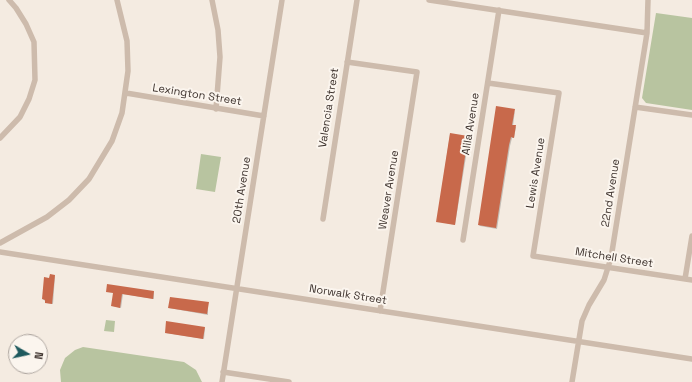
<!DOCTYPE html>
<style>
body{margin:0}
#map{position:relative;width:692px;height:382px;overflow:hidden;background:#f4ebe1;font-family:"Space Grotesk",sans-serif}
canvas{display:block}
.north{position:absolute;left:8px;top:334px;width:40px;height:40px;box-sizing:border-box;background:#fbf5ee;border:1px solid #aea6a0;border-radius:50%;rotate:99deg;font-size:11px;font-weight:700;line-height:16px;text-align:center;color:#3b302b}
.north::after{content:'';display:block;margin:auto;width:14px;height:18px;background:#1f5a5e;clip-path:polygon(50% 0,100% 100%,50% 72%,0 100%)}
</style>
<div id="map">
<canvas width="692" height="382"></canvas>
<div class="north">N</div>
</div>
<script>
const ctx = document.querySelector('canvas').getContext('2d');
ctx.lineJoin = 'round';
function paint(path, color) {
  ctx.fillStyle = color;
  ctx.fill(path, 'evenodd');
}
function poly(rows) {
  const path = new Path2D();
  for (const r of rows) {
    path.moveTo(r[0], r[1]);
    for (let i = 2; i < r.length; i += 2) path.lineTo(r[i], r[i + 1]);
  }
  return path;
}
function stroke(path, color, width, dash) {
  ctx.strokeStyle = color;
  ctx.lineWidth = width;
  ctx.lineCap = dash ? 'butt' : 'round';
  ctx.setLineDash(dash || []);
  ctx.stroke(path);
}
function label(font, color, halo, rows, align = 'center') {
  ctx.font = font + ' "Space Grotesk",sans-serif';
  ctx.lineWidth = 4;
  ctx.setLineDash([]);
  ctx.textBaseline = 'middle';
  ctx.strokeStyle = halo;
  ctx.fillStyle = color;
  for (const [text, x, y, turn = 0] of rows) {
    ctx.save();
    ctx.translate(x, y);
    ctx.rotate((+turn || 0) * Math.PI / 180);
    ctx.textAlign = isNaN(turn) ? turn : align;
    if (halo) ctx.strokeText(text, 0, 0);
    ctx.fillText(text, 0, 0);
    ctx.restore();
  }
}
const green = poly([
 [656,13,692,18,692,110,646,103,642,98],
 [201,154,221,157,215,192,196,189],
 [106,320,115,321,114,332,104,331],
 [83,347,184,362,196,370,202,382,61,382,60,370,65,358,75,350]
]);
const shadow = poly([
 [515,110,513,126,516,127,514,138,512,138,510,146,497,229,480,226,479,225],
 [450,134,469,138,455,225,437,221],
 [55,276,53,304,47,303,43,299,50,279],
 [108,285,154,292,154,299,123,294,121,308,113,306,114,293],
 [208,303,208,315,169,308],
 [205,328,204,339,166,333]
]);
const building = poly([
 [496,106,515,109,512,125,516,125,514,138,511,137,509,145,496,228,478,225],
 [450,133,468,136,455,225,436,222],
 [50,274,55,275,52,304,45,303,45,300,42,299,44,277,49,278],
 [107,284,154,291,153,299,122,294,120,308,111,306,113,293,106,292],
 [170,297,209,302,207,314,168,308],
 [166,321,205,327,203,339,165,333]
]);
const minor = poly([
 [212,0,218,30,220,57,216,109],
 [429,0,647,33],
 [347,62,417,72,380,311],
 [488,83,559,93,533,256,692,280],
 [126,93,264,116],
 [635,107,692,115],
 [0,138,20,117,29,99,35,80,34,42,26,24,16,8,9,0],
 [323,219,357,0],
 [463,240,499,10],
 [0,243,47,217,69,200,89,179,112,141,122,113,128,71,127,41,117,0],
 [0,252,692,359],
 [685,279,692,236],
 [223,372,289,382],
 [222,382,282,0],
 [572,382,582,321,589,305,604,280,611,258,647,33,648,0]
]);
const streetNames = [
 ["Lexington Street",197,95,9],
 ["Valencia Street",329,108,-81],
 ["Alila Avenue",471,124,-81],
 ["Lewis Avenue",536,173,-81],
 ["20th Avenue",242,190,-81],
 ["Weaver Avenue",389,190,-81],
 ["22nd Avenue",611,193,-81],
 ["Mitchell Street",614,258,9],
 ["Norwalk Street",348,295,9]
];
paint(green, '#b8c4a0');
paint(shadow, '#0003');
paint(building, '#c8694b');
stroke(minor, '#cdbbac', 5.5);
label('11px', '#3b302b', '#fbf5ee', streetNames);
</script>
